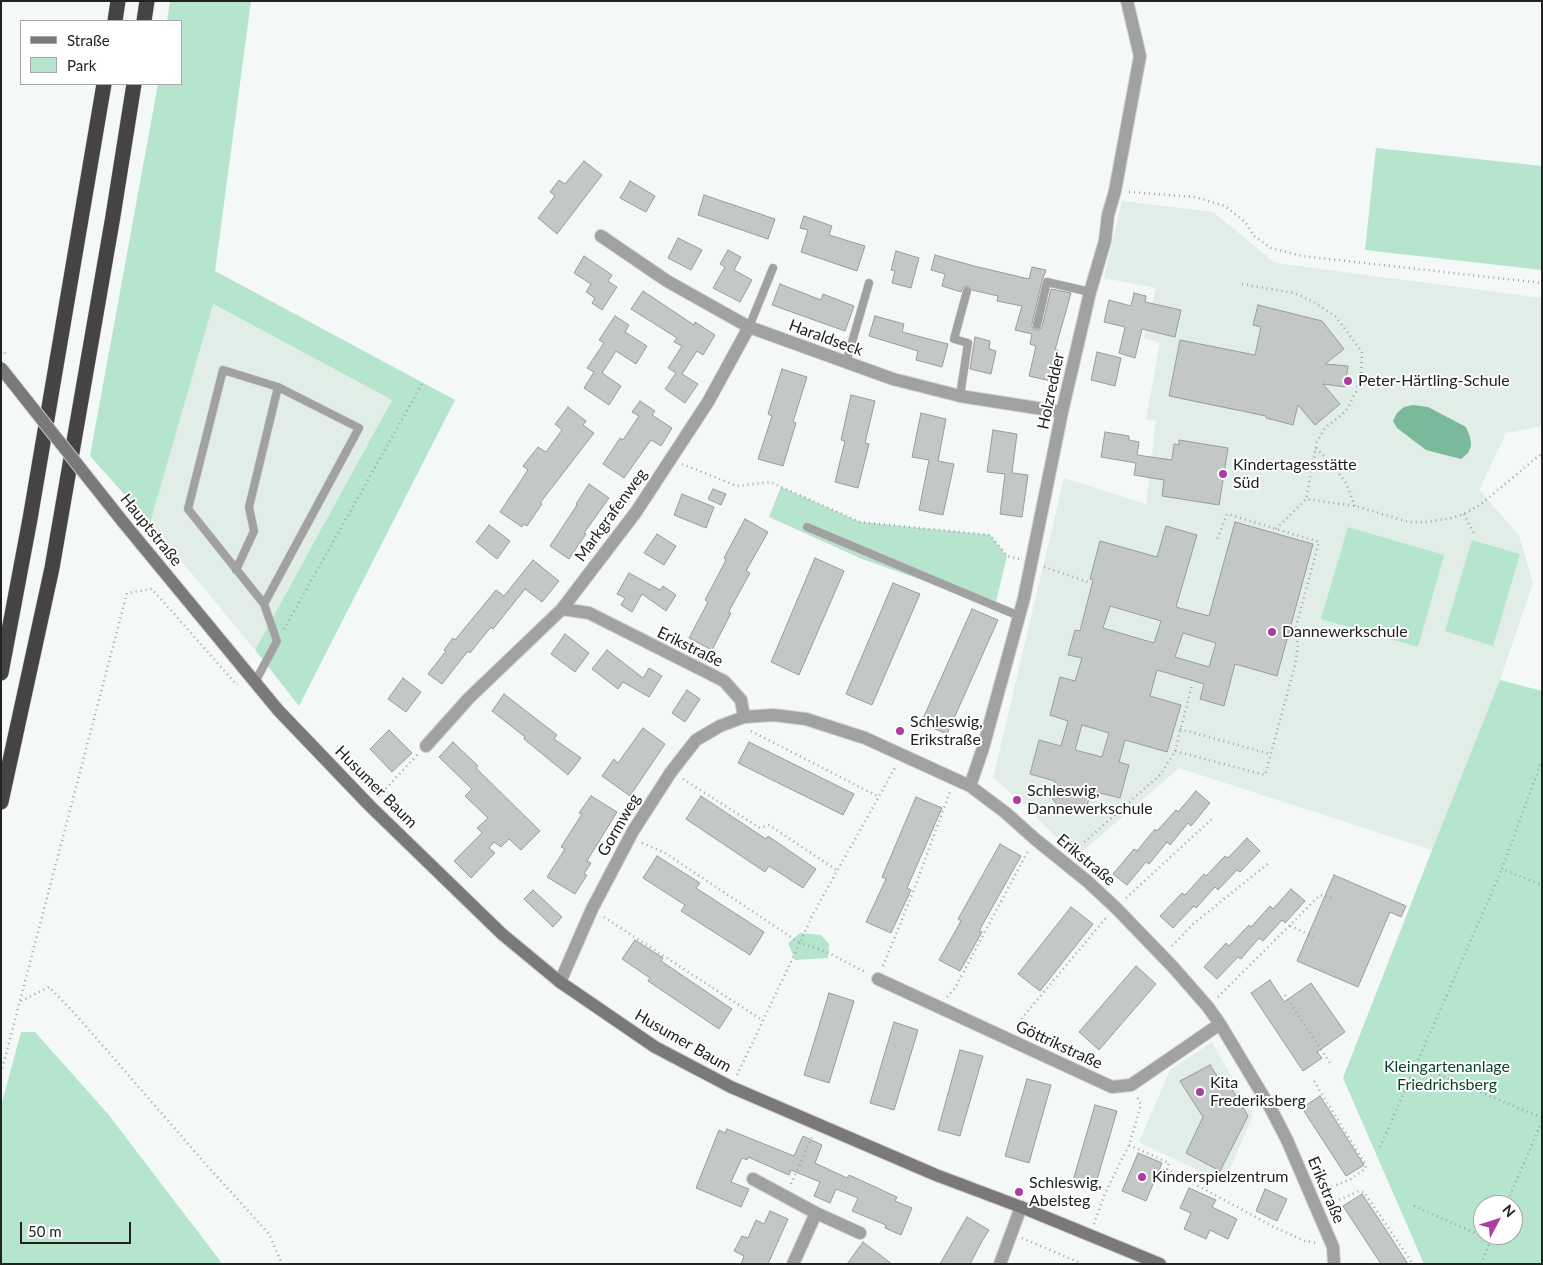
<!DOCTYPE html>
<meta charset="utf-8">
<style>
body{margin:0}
#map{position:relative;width:1543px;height:1265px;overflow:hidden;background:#f4f8f6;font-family:Lato,sans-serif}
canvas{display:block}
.frame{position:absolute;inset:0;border:2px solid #212221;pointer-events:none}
.legend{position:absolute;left:20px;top:20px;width:162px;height:65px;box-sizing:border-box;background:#fff;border:1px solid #a6a7a6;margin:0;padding:6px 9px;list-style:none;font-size:15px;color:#212221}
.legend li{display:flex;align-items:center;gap:10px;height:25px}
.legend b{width:25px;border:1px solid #a6a7a6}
.north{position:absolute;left:1473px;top:1195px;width:50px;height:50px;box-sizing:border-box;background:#fff;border:1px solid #a6a7a6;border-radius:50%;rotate:50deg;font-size:14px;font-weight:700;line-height:20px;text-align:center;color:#212221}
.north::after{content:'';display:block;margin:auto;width:18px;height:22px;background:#ab3e9e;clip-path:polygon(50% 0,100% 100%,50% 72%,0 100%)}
.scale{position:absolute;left:20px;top:1222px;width:111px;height:22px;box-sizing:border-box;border:2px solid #212221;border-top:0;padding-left:6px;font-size:15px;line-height:18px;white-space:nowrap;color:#212221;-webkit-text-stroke:4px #fff;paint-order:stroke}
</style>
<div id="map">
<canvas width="1543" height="1265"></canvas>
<div class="frame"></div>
<ul class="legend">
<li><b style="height:6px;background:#7a787a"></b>Straße</li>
<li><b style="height:14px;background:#b5e5cc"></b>Park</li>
</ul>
<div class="north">N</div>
<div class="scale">50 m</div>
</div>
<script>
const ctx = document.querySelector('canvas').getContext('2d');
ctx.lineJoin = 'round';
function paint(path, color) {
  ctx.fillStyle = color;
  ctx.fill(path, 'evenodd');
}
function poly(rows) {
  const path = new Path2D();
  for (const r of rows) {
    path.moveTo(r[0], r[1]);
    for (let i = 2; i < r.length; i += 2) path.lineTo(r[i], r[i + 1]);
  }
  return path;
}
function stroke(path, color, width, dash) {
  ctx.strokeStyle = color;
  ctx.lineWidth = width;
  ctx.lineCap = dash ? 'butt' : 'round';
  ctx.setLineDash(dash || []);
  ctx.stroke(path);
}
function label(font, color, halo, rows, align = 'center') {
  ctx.font = font + ' Lato,sans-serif';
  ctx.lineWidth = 4;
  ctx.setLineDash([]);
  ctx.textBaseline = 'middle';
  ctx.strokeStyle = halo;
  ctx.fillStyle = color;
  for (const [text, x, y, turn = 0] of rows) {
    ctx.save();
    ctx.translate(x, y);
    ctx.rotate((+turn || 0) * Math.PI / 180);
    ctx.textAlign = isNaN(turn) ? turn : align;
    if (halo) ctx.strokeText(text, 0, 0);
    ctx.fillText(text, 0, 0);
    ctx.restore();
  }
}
const built = poly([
 [1122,201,1213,212,1275,263,1542,298,1542,426,1506,433,1479,490,1519,535,1533,583,1500,680,1432,850,1179,768,1076,857,1024,804,993,778,1064,478,1146,504,1156,421,1146,419,1160,343,1144,338,1156,288,1104,278],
 [212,304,392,400,255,650,150,523],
 [1212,1042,1253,1115,1224,1183,1139,1142,1170,1070]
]);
const green = poly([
 [170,1,251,1,215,271,455,400,299,706,255,650,392,400,213,304,150,523,90,456,158,84,181,84,181,21,167,21],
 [1376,148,1542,166,1542,270,1365,250],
 [781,487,860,522,990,535,1007,556,995,606,862,559,769,517],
 [1348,527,1444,555,1418,647,1321,619],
 [1472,540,1520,554,1493,646,1445,631],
 [1500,680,1542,691,1542,1264,1424,1264,1343,1078,1432,850],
 [1483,1205,1513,1205,1513,1235,1483,1235],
 [800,933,821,935,829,944,828,958,795,960,788,943],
 [21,1032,35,1032,108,1114,221,1262,218,1264,1,1264,1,1106]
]);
const water = poly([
 [1413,405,1428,407,1466,427,1470,437,1471,446,1468,453,1461,459,1426,450,1397,428,1393,421,1397,413,1404,407]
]);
const building = poly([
 [584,161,602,175,557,234,538,218,555,196,550,192,559,180,565,184,584,161],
 [630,181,655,196,646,212,620,198,630,181],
 [704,195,775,219,768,239,698,215,704,195],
 [804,216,832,226,829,235,865,246,857,271,801,252,808,230,800,228,804,216],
 [678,238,702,250,691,270,668,258,678,238],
 [728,250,741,257,734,270,752,280,740,302,713,288,725,267,720,264,728,250],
 [896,251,919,258,911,288,892,283,895,271,891,270,896,251],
 [935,255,974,266,1029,279,1032,267,1046,270,1042,281,1032,324,1032,327,1035,330,1039,330,1042,327,1051,289,1071,293,1055,350,1058,350,1051,381,1029,376,1036,346,1030,344,1032,334,1015,330,1022,306,997,301,998,296,972,290,968,286,963,287,961,292,942,286,945,274,931,270,935,255],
 [584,256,612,275,608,281,617,287,602,310,592,303,595,298,586,292,591,284,574,273,584,256],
 [780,284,821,300,823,294,854,306,845,331,772,305,780,284],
 [643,291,694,325,695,322,715,335,703,355,697,351,682,374,698,384,685,403,665,389,676,373,668,368,682,346,674,342,677,338,631,309,643,291],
 [1134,293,1146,296,1145,302,1181,310,1175,337,1142,329,1135,358,1119,353,1125,327,1104,322,1109,300,1131,306,1134,293],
 [1258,305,1322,321,1344,349,1325,364,1348,366,1345,387,1323,384,1340,404,1315,425,1298,405,1293,425,1266,418,1266,416,1169,396,1180,340,1255,355,1261,327,1253,325,1258,305],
 [615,316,629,325,625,332,647,346,636,364,616,351,602,373,621,386,609,405,584,388,594,372,587,368,604,343,599,340,615,316],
 [875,316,904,324,902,332,948,344,942,367,916,360,918,351,869,336,875,316],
 [975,337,990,341,989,349,996,351,991,374,970,369,975,337],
 [1097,352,1121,358,1115,386,1091,380,1097,352],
 [782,369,807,377,793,422,796,423,783,466,758,459,772,416,768,414,782,369],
 [851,395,875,401,865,443,869,444,858,488,835,482,845,441,841,440,851,395],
 [640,401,655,411,652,415,672,428,661,446,651,440,624,478,603,464,620,438,623,440,639,416,632,412,640,401],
 [568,407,586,421,583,425,594,433,540,503,542,504,527,526,524,524,522,527,500,512,528,470,523,466,538,447,546,452,562,430,555,424,568,407],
 [921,413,946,419,938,461,954,464,943,515,919,510,929,460,912,457,921,413],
 [993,430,1017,434,1012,473,1028,475,1022,517,1000,514,1005,474,987,472,993,430],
 [1105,432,1129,436,1129,440,1139,442,1137,455,1172,460,1174,444,1179,445,1179,440,1228,448,1219,505,1162,496,1164,480,1134,475,1136,463,1101,457,1105,432],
 [589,484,609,498,584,533,586,534,569,559,550,546,577,505,576,504,589,484],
 [713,489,726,494,721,505,708,499,713,489],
 [682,494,714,507,706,528,674,515,682,494],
 [745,519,768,532,746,571,750,573,728,613,731,613,712,650,689,638,708,602,705,600,726,560,724,558,745,519],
 [1235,522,1313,544,1277,676,1235,664,1224,706,1200,699,1204,684,1157,670,1150,696,1181,705,1167,752,1125,740,1119,762,1129,765,1120,798,1092,791,1087,805,1075,813,1059,808,1051,796,1055,781,1030,774,1039,740,1061,746,1068,721,1050,715,1060,677,1075,681,1082,658,1068,655,1075,630,1080,631,1093,580,1090,579,1100,541,1157,557,1166,526,1197,535,1176,607,1209,616,1235,522],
 [1110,606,1161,621,1154,643,1103,628,1110,606],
 [1183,633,1216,643,1209,667,1175,657,1183,633],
 [1082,725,1109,733,1102,757,1075,750,1082,725],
 [489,525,510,541,497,559,476,542,489,525],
 [657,534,676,546,664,565,644,553,657,534],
 [815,558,844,571,799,675,771,662,815,558],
 [533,560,559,581,542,602,525,589,493,629,491,627,470,653,468,651,442,684,428,674,446,651,444,650,453,638,455,640,496,590,504,596,533,560],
 [629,573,660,590,663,586,676,595,666,611,642,594,632,612,621,605,625,598,617,594,629,573],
 [893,583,920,594,872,705,846,694,893,583],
 [972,609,998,620,947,734,921,723,972,609],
 [565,634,589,653,575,672,551,654,565,634],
 [607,650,643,678,649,668,662,676,649,697,623,682,618,689,592,669,607,650],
 [403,678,421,692,406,712,388,699,403,678],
 [687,690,700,699,685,722,672,713,687,690],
 [504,694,557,735,554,739,581,758,568,775,524,739,525,737,492,711,504,694],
 [643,728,665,744,630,796,602,776,614,759,618,763,643,728],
 [389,730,412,753,392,772,370,749,389,730],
 [453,742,478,766,476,768,540,831,521,850,509,839,501,847,494,842,489,848,495,853,471,878,454,861,482,833,477,828,488,818,465,796,472,789,439,757,453,742],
 [749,742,854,794,843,815,738,763,749,742],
 [1196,791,1210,803,1191,826,1188,823,1170,845,1167,842,1149,864,1146,862,1127,885,1113,874,1134,849,1137,851,1155,829,1157,831,1176,810,1178,812,1196,791],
 [591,796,617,812,587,861,591,863,584,874,587,875,575,894,547,877,565,849,561,847,582,814,579,813,591,796],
 [701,796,766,839,768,836,816,869,803,888,769,866,765,872,686,819,701,796],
 [916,797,942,808,907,888,911,890,891,933,866,922,886,879,882,877,916,797],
 [1247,838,1260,851,1240,872,1237,870,1218,890,1215,887,1196,908,1194,906,1173,928,1160,916,1182,893,1185,895,1204,874,1206,876,1225,856,1228,858,1247,838],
 [1000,844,1021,856,979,931,982,932,960,971,939,960,961,921,958,919,1000,844],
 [657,856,700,883,696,888,764,932,750,955,681,911,685,905,643,878,657,856],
 [1334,875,1406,906,1401,917,1390,912,1358,987,1297,961,1334,875],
 [1291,889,1305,901,1285,923,1282,920,1263,941,1259,938,1241,959,1238,957,1217,979,1204,967,1226,943,1229,946,1249,925,1251,927,1270,906,1273,909,1291,889],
 [533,890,562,917,553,927,524,899,533,890],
 [1071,907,1093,924,1040,991,1018,974,1071,907],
 [635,940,663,958,661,961,732,1009,719,1029,648,981,650,978,622,959,635,940],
 [1136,966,1156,984,1099,1050,1079,1032,1136,966],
 [1270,980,1284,1002,1311,983,1345,1032,1317,1052,1322,1058,1303,1071,1251,993,1270,980],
 [829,993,854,1001,829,1083,804,1075,829,993],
 [894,1022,918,1030,894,1110,870,1103,894,1022],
 [960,1050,983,1056,960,1136,938,1130,960,1050],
 [1210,1065,1220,1081,1225,1078,1248,1116,1220,1171,1186,1153,1203,1117,1180,1081,1210,1065],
 [1027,1079,1051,1085,1029,1163,1005,1156,1027,1079],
 [1320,1096,1364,1165,1346,1176,1302,1108,1320,1096],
 [1095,1105,1117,1111,1094,1190,1072,1184,1095,1105],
 [727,1129,794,1156,803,1136,822,1145,815,1163,847,1178,849,1175,897,1197,895,1201,912,1208,901,1235,885,1228,886,1225,852,1211,858,1198,836,1189,830,1203,814,1196,820,1182,791,1170,789,1175,748,1157,747,1160,742,1158,731,1182,749,1189,741,1207,696,1188,719,1130,725,1133,727,1129],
 [1138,1153,1162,1163,1146,1201,1122,1191,1138,1153],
 [1189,1188,1216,1200,1212,1207,1237,1219,1228,1239,1210,1230,1206,1239,1184,1229,1191,1213,1180,1208,1189,1188],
 [1265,1189,1287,1199,1277,1221,1256,1211,1265,1189],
 [1362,1194,1388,1233,1408,1264,1381,1264,1343,1206,1362,1194],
 [770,1211,788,1219,768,1264,741,1264,744,1256,734,1251,742,1236,748,1238,756,1220,764,1224,770,1211],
 [967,1217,989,1230,981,1243,970,1264,940,1264,967,1217],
 [863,1242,892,1264,847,1264,863,1242]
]);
const path = poly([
 [1129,192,1195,197,1225,206,1245,222,1254,236,1271,248,1302,256,1542,283],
 [1242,284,1294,293,1314,302,1336,317,1362,352,1361,373,1356,392,1346,411,1325,428,1317,442,1306,499],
 [1316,448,1330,462,1346,483,1355,506],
 [682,464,737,486,770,482,860,522,990,535,1007,556,1020,559],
 [1464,514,1475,536],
 [1276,529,1306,499,1355,506,1409,522,1425,522,1452,518,1464,514,1480,505,1542,453],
 [1044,567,1088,582],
 [284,629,423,382],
 [1180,729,1270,754],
 [751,731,879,797],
 [1175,751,1192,685],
 [1542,760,1502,869,1542,885],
 [683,779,760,828,769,825,838,871],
 [379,796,418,754],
 [642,843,665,853,800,943,813,914,896,766],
 [1073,852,1161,774,1175,751,1265,775,1295,665,1298,646,1295,630,1319,542,1227,514,1217,540],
 [1126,898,1213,818],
 [604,917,762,1020],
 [1290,926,1315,937],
 [1172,946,1193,924,1270,862],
 [883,966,913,892,950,792],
 [1285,995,1332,1066],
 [947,997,955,988,1028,851],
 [1218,997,1320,895,1332,898],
 [21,1001,49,987,77,1016,210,1169,269,1234,282,1264],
 [1017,1028,1022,1018,1106,918],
 [1416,1065,1542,1118],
 [1,1073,127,593,152,589,236,684,238,684],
 [737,1075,800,943,827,952,867,973],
 [1314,1081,1365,1164,1366,1168,1351,1179,1324,1190],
 [1129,1145,1169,1163,1167,1169,1274,1227,1305,1241,1317,1243],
 [1380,1147,1502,869],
 [791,1184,812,1137],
 [1330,1204,1359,1191,1364,1192,1413,1264],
 [1506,1205,1542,1121],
 [1414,1206,1491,1240],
 [1094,1224,1105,1193,1129,1145,1141,1105,1137,1097],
 [1022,1238,1083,1264],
 [1481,1264,1493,1235]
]);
const lane = poly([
 [1037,325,1047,282,1090,292],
 [749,327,773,268],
 [846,363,869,283],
 [960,396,968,343,954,339,967,291],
 [807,527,1019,616],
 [236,570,254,531,249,507,278,387],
 [255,682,277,641,264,604,188,509,223,370,278,387,359,428,264,604]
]);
const street = poly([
 [601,236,667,281,749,327,893,379,960,396,1062,412],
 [562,609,589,613,724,681,741,700,744,717],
 [426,746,469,698,562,609,636,512,708,402,749,327],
 [970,786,983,748,1024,598,1062,412,1090,292,1105,241,1108,215,1115,191,1140,56,1127,1],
 [878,979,1112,1087,1131,1085,1220,1024],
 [560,982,592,909,633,831,671,772,696,740,720,726,744,717,773,715,806,719,865,738,970,786,1006,813,1035,839,1087,881,1116,908,1173,967,1208,1007,1220,1024,1271,1109,1287,1140,1333,1247,1334,1264],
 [753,1179,816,1213,860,1233],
 [793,1264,816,1213],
 [1000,1264,1021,1207]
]);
const secondary = poly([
 [123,522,278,710,370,806,502,934,560,982,655,1047,731,1087,936,1175,1021,1207,1160,1264]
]);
const highway = poly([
 [115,21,118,1],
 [144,21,147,1],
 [1,673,30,519,104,84],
 [1,802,52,568,113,216,134,84]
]);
const pathBridge = poly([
 [1,349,7,356]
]);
const secondaryBridge = poly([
 [1,368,123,522]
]);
const markers = [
 [1348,381,5,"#ab3e9e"],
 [1223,474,5,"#ab3e9e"],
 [1272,632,5,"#ab3e9e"],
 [900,731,5,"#ab3e9e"],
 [1017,800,5,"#ab3e9e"],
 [1200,1092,5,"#ab3e9e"],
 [1142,1177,5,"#ab3e9e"],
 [1019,1192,5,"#ab3e9e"]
];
const streetNames = [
 ["Haraldseck",826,338,20],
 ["Holzredder",1051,391,-78],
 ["Markgrafenweg",611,515,-54],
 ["Hauptstraße",151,530,51],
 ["Erikstraße",690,647,26],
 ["Husumer Baum",376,787,45],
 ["Gormweg",619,825,-60],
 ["Erikstraße",1086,860,40],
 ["Husumer Baum",683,1041,30],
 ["Göttrikstraße",1059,1045,25],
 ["Erikstraße",1326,1190,67]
];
const poiNames = [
 ["Peter-Härtling-Schule",1358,381],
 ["Kindertagesstätte",1233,465],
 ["Süd",1233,483],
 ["Dannewerkschule",1282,632],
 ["Schleswig,",910,722],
 ["Erikstraße",910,740],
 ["Schleswig,",1027,791],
 ["Dannewerkschule",1027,809],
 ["Kita",1210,1083],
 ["Frederiksberg",1210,1101],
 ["Kinderspielzentrum",1152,1177],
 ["Schleswig,",1029,1183],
 ["Abelsteg",1029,1201]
];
const parkNames = [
 ["Kleingartenanlage",1447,1067],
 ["Friedrichsberg",1447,1085]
];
paint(built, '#e1ede7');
paint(green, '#b5e5cc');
paint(water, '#78ba9a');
paint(building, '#c3c7c5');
stroke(building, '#999c9a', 1);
stroke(lane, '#ced1d0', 9);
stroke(street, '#ced1d0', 14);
stroke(secondary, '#ced1d0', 14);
stroke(highway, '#ced1d0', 16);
stroke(path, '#a1a4a2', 2.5, [1, 4]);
stroke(lane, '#a2a1a2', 8);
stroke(street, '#a2a1a2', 12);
stroke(secondary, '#7a787a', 12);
stroke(highway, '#464345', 15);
stroke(secondaryBridge, '#ced1d0', 14, []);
stroke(pathBridge, '#a1a4a2', 2.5, [1, 4]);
stroke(secondaryBridge, '#7a787a', 12);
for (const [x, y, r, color] of markers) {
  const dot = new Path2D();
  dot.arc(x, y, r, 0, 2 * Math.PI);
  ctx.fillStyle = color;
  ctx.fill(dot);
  stroke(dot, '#fff', 2);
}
label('16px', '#212221', '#fff', streetNames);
label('16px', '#212221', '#fff', poiNames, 'left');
label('16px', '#063f2a', '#fff', parkNames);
</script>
